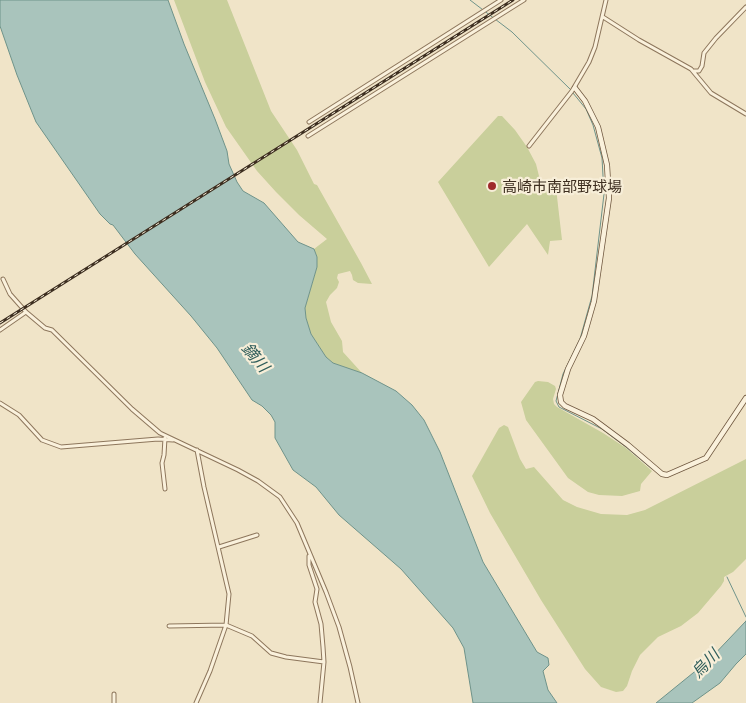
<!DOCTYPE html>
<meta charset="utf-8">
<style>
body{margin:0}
canvas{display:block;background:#f0e4c8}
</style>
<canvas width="746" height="703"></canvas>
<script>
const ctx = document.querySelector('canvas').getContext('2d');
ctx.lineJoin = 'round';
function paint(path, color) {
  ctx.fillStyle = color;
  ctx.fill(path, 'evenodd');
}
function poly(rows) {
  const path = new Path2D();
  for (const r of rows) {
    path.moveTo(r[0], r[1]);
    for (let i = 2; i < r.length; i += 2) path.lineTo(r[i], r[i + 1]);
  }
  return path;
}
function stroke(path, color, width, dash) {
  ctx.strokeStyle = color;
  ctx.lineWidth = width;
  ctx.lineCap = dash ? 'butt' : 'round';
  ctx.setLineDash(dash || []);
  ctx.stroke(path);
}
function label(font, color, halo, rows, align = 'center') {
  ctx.font = font + ' Georgia,"Noto Sans JP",serif';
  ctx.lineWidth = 4.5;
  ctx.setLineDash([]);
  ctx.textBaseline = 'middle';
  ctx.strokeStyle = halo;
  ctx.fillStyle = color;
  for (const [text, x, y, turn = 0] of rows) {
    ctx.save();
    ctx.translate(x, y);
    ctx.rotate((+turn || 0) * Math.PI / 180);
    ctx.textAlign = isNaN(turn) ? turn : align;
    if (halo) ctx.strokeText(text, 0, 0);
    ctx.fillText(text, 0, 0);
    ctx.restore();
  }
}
const green = poly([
 [174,0,227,0,271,111,297,150,314,184,317,185,361,263,372,284,358,283,353,280,352,275,350,271,338,274,337,278,339,282,337,288,330,295,326,302,331,322,342,341,343,352,362,373,333,363,326,357,311,334,306,318,305,308,317,267,317,257,314,249,327,239,299,215,276,192,257,171,226,127,205,82],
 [498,116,502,116,515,130,527,147,536,164,541,184,547,192,556,188,562,240,550,241,548,255,527,224,489,267,438,182],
 [538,381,548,382,555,386,556,389,553,399,554,404,557,407,603,433,626,448,652,471,641,484,640,491,622,496,599,495,588,492,568,478,526,420,521,402,535,382],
 [504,425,508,427,520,459,526,469,534,467,563,500,577,507,601,514,627,515,645,510,746,459,746,559,733,572,724,577,724,581,721,586,698,613,681,626,658,637,640,655,632,671,627,686,623,691,616,692,601,687,585,669,541,600,490,513,472,476,499,428]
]);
const water = poly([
 [0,0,168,0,184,44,215,119,227,151,229,164,237,182,243,191,264,203,298,242,314,249,317,257,317,267,305,308,306,318,311,334,326,357,333,363,362,373,396,391,412,405,424,420,440,452,483,562,537,652,548,658,549,665,543,671,548,690,557,703,473,703,464,648,453,628,401,569,339,515,316,487,293,470,275,438,275,422,271,415,262,406,252,400,217,348,191,316,135,254,113,225,110,224,100,214,36,122,17,75,0,26,0,0],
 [746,621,746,654,736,664,720,683,692,703,656,703,709,660,746,621]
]);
const stream = poly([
 [470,0,512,32,571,90],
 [573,93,586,109,593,125,602,158,604,194,592,296,580,339,563,374,556,401,559,407,602,429,626,447,652,469],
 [727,577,746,617]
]);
const street = poly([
 [603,17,639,40,691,69,711,93,746,114],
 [694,71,699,71,702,66,704,53,716,38,746,7],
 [309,122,501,0],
 [308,136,524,0],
 [529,146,572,91,589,62,595,47,606,0],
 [3,279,10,294,26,312,45,328,52,330,132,409,160,433,238,470,258,481,280,497,297,523,326,592,339,627,350,667,358,703],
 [0,330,26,312],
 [0,403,19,415,42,440,61,447,158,439,173,440],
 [165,489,162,463,164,455,165,438],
 [219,547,257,535],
 [309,556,309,565,317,589,315,602,321,624,323,647,324,662,320,703],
 [169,626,226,625,252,636,271,653,286,657,324,662],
 [114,694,114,703],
 [196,703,210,671,226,625,229,594,204,487,197,450]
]);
const secondary = poly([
 [575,88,585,101,598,127,607,165,609,198,594,301,584,336,568,369,560,395,561,402,565,406,593,419,628,445,662,474,667,475,706,458,746,398]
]);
const rail = poly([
 [0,323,513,0]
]);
const markers = [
 [492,186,5,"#9e2a2b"]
];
const poiNames = [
 ["高崎市南部野球場",502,186]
];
const waterNames = [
 ["鏑川",256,357,50],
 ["烏川",705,663,-46]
];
paint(green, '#c9cf9b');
paint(water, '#a9c4bc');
stroke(water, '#6f938a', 1);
stroke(stream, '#6f938a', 1);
stroke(street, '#8d765c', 5);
stroke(secondary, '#6f573f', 6);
stroke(street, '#faf1dc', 3);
stroke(secondary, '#faf1dc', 4.5);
stroke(rail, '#3d2e20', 3);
stroke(rail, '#f7eed8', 1, [4]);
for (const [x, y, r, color] of markers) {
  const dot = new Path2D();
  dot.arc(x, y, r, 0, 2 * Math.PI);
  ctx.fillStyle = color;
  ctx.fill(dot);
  stroke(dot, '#f7eed8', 2);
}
label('15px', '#3d2e20', '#f7eed8', poiNames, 'left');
label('italic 16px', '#2f5d5a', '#f7eed8', waterNames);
</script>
